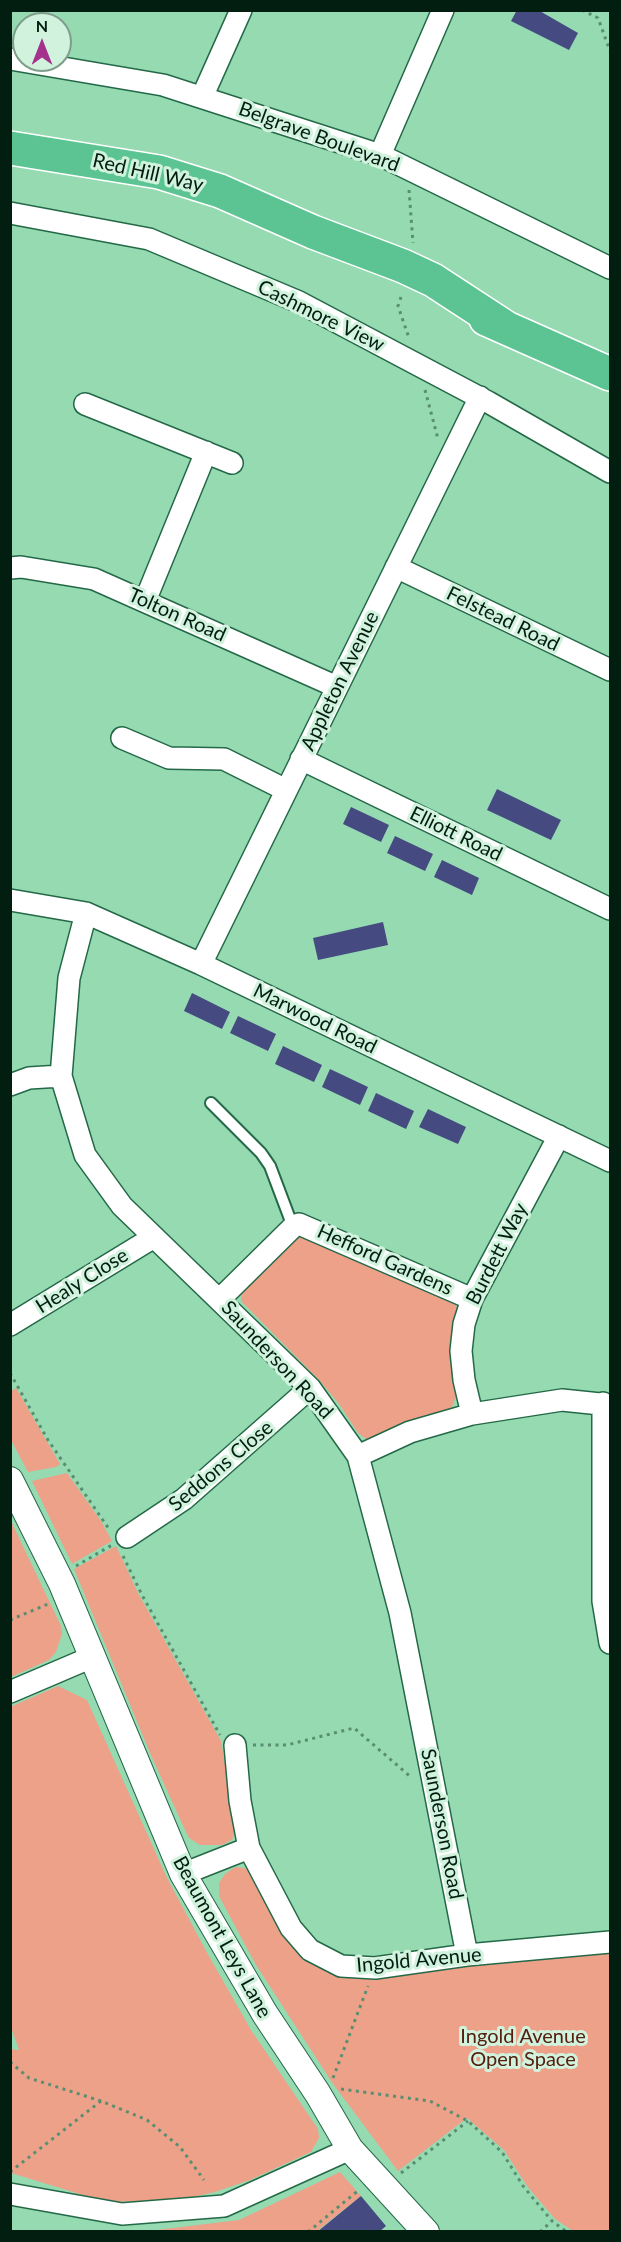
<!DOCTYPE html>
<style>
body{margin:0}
#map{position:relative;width:621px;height:2242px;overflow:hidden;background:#96dab2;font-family:Lato,sans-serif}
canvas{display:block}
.frame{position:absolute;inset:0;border:12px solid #021e10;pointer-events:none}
.north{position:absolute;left:12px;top:12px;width:60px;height:60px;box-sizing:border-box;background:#d1f2dd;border:2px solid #7e9d8b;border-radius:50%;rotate:0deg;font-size:16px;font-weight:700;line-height:24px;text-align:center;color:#021e10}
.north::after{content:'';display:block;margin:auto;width:21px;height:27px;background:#a4318b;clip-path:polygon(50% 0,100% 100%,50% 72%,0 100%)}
</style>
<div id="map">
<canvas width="621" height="2242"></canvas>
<div class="frame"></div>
<div class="north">N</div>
</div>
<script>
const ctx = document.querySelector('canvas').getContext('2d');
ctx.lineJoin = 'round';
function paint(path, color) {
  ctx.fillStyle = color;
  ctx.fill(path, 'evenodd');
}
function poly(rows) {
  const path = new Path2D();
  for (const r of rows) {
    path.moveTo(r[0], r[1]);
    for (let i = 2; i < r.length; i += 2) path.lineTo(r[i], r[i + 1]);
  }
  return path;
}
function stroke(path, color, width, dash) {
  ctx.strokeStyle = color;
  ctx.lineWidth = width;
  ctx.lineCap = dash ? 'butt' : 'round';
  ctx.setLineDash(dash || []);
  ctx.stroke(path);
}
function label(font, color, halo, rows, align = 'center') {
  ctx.font = font + ' Lato,sans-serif';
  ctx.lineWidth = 6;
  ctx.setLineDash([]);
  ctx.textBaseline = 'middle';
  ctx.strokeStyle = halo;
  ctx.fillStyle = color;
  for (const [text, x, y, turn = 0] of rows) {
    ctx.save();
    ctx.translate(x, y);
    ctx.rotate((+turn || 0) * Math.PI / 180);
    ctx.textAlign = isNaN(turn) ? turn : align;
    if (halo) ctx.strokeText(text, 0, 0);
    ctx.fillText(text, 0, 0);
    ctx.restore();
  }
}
const green = poly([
 [304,1227,455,1302,458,1311,457,1395,451,1409,371,1440,366,1439,358,1433,339,1404,320,1381,241,1301,242,1290],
 [16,1388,60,1464,56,1467,28,1472,11,1440,11,1391],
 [67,1473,101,1521,112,1541,72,1564,32,1481],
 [10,1519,61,1626,62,1634,56,1652,49,1660,11,1677],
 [116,1546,139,1595,221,1741,236,1829,232,1840,222,1845,200,1845,189,1838,185,1830,150,1753,74,1569],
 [58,1686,87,1700,167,1878,205,1949,251,2030,318,2129,319,2138,311,2152,250,2180,215,2192,179,2200,106,2202,11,2173,11,2049,19,2050,10,2025,10,1707],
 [235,1867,245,1868,256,1877,304,1958,467,1965,610,1951,610,2231,573,2231,555,2219,527,2186,504,2150,467,2118,398,2171,333,2084,256,1965,219,1896,219,1883,225,1874],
 [340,2172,361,2196,317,2231,140,2232,239,2220]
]);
const building = poly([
 [517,10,538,10,578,33,569,50,511,21],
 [497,789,561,820,551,840,487,810],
 [351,807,389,825,381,842,343,824],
 [395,836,433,854,425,871,387,853],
 [442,860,479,878,472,895,434,877],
 [383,922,388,945,318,960,313,938],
 [192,993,230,1012,222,1029,184,1011],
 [238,1016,276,1034,268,1051,230,1033],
 [283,1046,322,1065,314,1082,275,1064],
 [330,1069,368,1087,360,1105,322,1087],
 [376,1093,414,1111,406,1129,368,1111],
 [428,1109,466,1127,458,1144,419,1127],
 [361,2196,386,2226,379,2232,317,2232]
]);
const path = poly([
 [582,10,598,18,610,51],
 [409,190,413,243],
 [401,297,398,306,409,338],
 [425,390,438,439],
 [10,1373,48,1440,109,1529],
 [123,1556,142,1595,220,1735],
 [76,1566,112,1545],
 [10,1620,48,1604],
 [253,1745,287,1745,354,1728,412,1778],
 [10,2062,29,2078,101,2101,147,2120,180,2147,204,2180],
 [333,2078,368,1986],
 [341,2089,430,2101,468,2121,502,2152,523,2186,552,2221,567,2232],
 [10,2172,101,2101],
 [401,2173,468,2121],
 [308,2232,360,2189],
 [540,2232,552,2221]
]);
const service = poly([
 [211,1103,261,1153,270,1166,293,1227]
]);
const minor = poly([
 [10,59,163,85,380,155,610,268],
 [203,95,241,10],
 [380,155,443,10],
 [10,213,149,239,299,302,488,402,610,472],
 [85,404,232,463],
 [396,567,610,670],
 [10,568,21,567,94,579,337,687],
 [145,601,206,452],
 [122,738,169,758,224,759,286,790],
 [301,759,610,909],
 [10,900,86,913,201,964,610,1161],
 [86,913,69,978,61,1076,85,1155,122,1206,310,1388,358,1456,400,1613,467,1955],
 [201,964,480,397],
 [10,1085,29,1078,61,1076],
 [220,1299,293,1227,299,1224,472,1299],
 [10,1325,154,1237],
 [603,1403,603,1601,610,1643],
 [472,1414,464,1380,461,1351,464,1324,472,1299,559,1136],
 [358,1456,410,1432,472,1414,562,1400,610,1405],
 [127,1537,184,1499,310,1388],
 [10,1692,92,1657],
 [235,1745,240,1801,249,1848,291,1928,310,1950,341,1966,375,1968,467,1955,610,1942],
 [183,1874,249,1848],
 [10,2194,122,2214,224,2206,350,2149]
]);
const tertiary = poly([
 [10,1480,62,1584,183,1874,265,2014,318,2094,350,2149,426,2232]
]);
const trunk = poly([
 [10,148,159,172,220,191,313,232,403,266,433,280,505,327],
 [486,319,610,374]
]);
const streetNames = [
 ["Belgrave Boulevard",319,137,20],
 ["Red Hill Way",148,173,13],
 ["Cashmore View",321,316,26],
 ["Tolton Road",177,615,24],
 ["Felstead Road",503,619,26],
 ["Appleton Avenue",340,681,-64],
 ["Elliott Road",456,834,26],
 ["Marwood Road",315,1019,26],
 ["Burdett Way",497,1254,-63],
 ["Hefford Gardens",385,1260,24],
 ["Healy Close",82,1281,-32],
 ["Saunderson Road",277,1360,47],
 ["Seddons Close",221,1466,-40],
 ["Saunderson Road",442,1824,79],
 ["Beaumont Leys Lane",222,1937,61],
 ["Ingold Avenue",419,1960,-5]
];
const parkNames = [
 ["Ingold Avenue",523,2037],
 ["Open Space",523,2060]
];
paint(green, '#eda189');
paint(building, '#454a80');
stroke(service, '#246947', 14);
stroke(minor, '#246947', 24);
stroke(tertiary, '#246947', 28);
stroke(trunk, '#fff', 36);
stroke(path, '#5a8e71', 3, [3, 4.5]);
stroke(service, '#fff', 10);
stroke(minor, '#fff', 21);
stroke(tertiary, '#fff', 26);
stroke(trunk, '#5cc493', 33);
label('20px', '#021e10', '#d1f2dd', streetNames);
label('20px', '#55200f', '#d1f2dd', parkNames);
</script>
